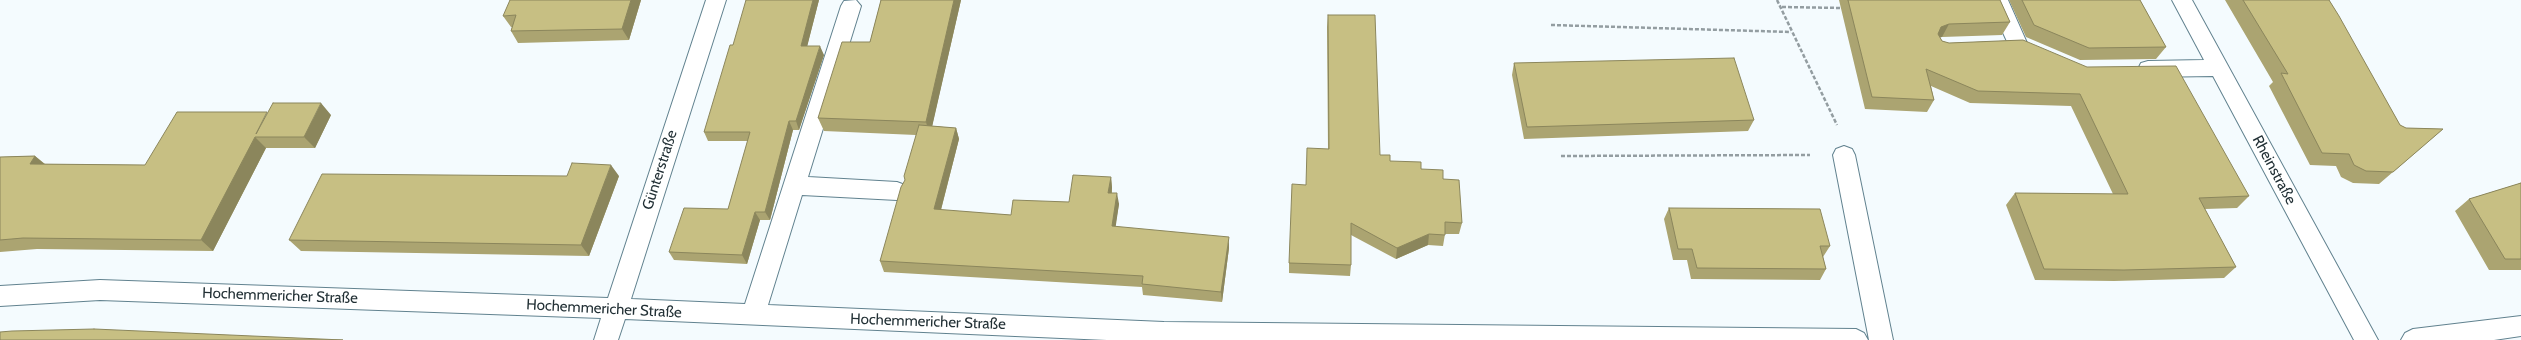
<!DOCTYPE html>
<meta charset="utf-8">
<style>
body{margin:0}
canvas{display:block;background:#f4fbfe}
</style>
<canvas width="2521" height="340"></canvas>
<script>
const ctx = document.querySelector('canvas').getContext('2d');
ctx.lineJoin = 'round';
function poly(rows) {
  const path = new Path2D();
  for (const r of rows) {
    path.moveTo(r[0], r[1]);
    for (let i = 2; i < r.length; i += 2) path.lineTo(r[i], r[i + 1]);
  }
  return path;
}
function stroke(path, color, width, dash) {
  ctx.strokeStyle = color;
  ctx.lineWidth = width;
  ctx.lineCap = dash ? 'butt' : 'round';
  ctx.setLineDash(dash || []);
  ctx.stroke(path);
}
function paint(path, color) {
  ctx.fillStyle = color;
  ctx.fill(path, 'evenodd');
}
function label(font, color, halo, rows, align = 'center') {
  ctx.font = font + ' Cabin,sans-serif';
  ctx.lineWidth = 3;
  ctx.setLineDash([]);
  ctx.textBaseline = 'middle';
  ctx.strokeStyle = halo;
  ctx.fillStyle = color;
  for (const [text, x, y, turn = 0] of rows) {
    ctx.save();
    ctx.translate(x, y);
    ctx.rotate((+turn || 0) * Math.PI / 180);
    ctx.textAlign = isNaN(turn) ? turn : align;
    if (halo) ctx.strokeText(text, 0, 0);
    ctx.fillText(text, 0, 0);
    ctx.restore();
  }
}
const path = poly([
 [1777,0,1837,125],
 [1782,7,1843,8],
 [1551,25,1791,32],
 [1561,156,1810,155]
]);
const minor = poly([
 [706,0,726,0,631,299,745,304,841,6,844,1,856,0,861,6,808,177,897,182,905,185,908,191,905,197,897,200,802,195,768,305,1164,322,1856,329,1864,333,1868,340,1107,340,625,319,618,340,594,340,601,318,100,300,0,306,0,286,100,280,608,298,706,0],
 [1988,0,2008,0,2027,43,2024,48,2017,51,2010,48,1988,0],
 [2172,0,2192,0,2378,340,2354,340,2213,76,2148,77,2141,75,2138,69,2141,63,2148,61,2204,60,2172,0],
 [1844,146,1852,149,1855,155,1893,340,1869,340,1833,155,1836,149,1844,146],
 [2521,316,2521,336,2494,340,2401,340,2405,333,2413,329,2521,316]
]);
const wall = poly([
 [641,0,629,40,518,43,511,31,512,27,511,27,503,16],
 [819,0,807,46,824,55,799,130,793,130,770,220,760,220,747,264,674,260,669,252,728,209,748,141,708,141,704,132,733,45],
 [881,0,961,0,932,126,956,128,959,139,941,210,1011,215,1069,202,1111,177,1112,188,1112,193,1119,204,1115,227,1229,248,1222,302,1143,295,1142,287,884,272,880,261,905,180,916,135,824,131,818,118,870,42],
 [1839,0,2000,0,2010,22,2002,35,1942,37,1940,37,1942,41,1949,43,2023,40,2249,196,2237,208,2205,209,2236,267,2224,278,2114,281,2035,280,2006,205,2015,193,2113,194,2071,106,1970,103,1931,86,1934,100,1927,112,1865,109],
 [2009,0,2140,0,2166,47,2156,59,2080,60,2026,37],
 [2225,0,2329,0,2400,125,2406,128,2443,129,2379,184,2353,183,2341,177,2336,166,2310,165,2269,86,2273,82],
 [1328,15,1380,155,1390,161,1421,169,1443,179,1462,223,1459,234,1445,234,1443,246,1428,245,1396,259,1351,235,1351,265,1350,276,1289,273,1289,263,1306,185,1328,149,1327,27],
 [1514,63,1754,120,1748,131,1524,139,1512,75],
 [331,115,315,148,266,148,213,251,37,249,0,252,0,157,35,156,45,164,145,165],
 [619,176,589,256,301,251,289,240],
 [2521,183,2521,270,2489,270,2455,211,2469,199],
 [1669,208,1830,246,1823,257,1826,269,1820,280,1691,279,1687,260,1673,260,1664,219]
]);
const shadedWall = poly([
 [631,0,641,0,629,40,622,29],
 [813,0,819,0,805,55,801,46],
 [954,0,961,0,930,136,926,122],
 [1949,24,1942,37,1934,39,1941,27],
 [820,46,824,55,799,130,796,121],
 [321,103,331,115,315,148,304,137],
 [789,121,793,130,770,220,765,212],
 [956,128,959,139,938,221,934,209],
 [255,137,266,148,213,251,201,240],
 [35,156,48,167,30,164],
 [611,165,619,176,589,256,581,245],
 [1111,177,1112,188,1110,204,1108,193],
 [1117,193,1119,204,1114,238,1112,226],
 [755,212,760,220,747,264,742,255],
 [1429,234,1428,245,1396,259,1397,248],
 [1229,237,1229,248,1222,302,1221,292]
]);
const building = poly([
 [510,0,631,0,622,29,511,31,516,15,503,16,510,0],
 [746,0,813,0,801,46,820,46,796,121,789,121,765,212,755,212,742,255,669,252,684,208,728,209,750,132,704,132,730,45,733,45,746,0],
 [881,0,954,0,926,122,818,118,842,42,870,42,881,0],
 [1848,0,2000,0,2010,22,1949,24,1941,27,1938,34,1942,41,1949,43,2023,40,2087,67,2176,66,2249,196,2199,198,2236,267,2124,270,2044,269,2015,193,2128,194,2080,94,1978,91,1926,69,1934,100,1872,97,1848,0],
 [2022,0,2140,0,2166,47,2089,48,2034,25,2022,0],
 [2243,0,2329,0,2339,16,2400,125,2406,128,2443,129,2393,172,2366,171,2354,165,2349,154,2322,153,2281,73,2288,74,2243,0],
 [1328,15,1375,15,1380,155,1390,155,1390,161,1421,162,1421,169,1443,170,1443,179,1459,180,1462,223,1445,222,1445,235,1429,234,1397,248,1351,223,1351,265,1289,263,1292,184,1306,185,1307,148,1329,149,1328,15],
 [1734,58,1754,120,1527,127,1514,63,1734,58],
 [273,103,321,103,304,137,255,137,201,240,23,238,0,240,0,157,35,156,30,164,145,165,177,112,267,112,256,134,273,103],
 [919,125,956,128,934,209,1011,215,1013,200,1069,202,1073,175,1111,177,1108,193,1117,193,1112,226,1229,237,1221,292,1142,284,1143,276,880,261,901,187,905,180,904,176,919,125],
 [572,163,611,165,581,245,289,240,322,174,567,176,572,163],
 [2521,183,2521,259,2505,259,2469,199,2521,183],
 [1669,208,1820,209,1830,246,1820,246,1826,269,1697,268,1692,249,1678,249,1669,208],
 [94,329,343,340,0,340,0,332,12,331,94,329]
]);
const streetNames = [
 ["Günterstraße",660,170,-72],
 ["Rheinstraße",2274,170,62],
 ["Hochemmericher Straße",280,296,2],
 ["Hochemmericher Straße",604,309,3],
 ["Hochemmericher Straße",928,322,2]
];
stroke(minor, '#61828f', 2);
stroke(path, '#939da1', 2.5, [4, 2]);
paint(minor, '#fff');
paint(wall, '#aba471');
paint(shadedWall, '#8b865c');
paint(building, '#c7bf83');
stroke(building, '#8b865c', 1);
label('15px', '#223035', '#fff', streetNames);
</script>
